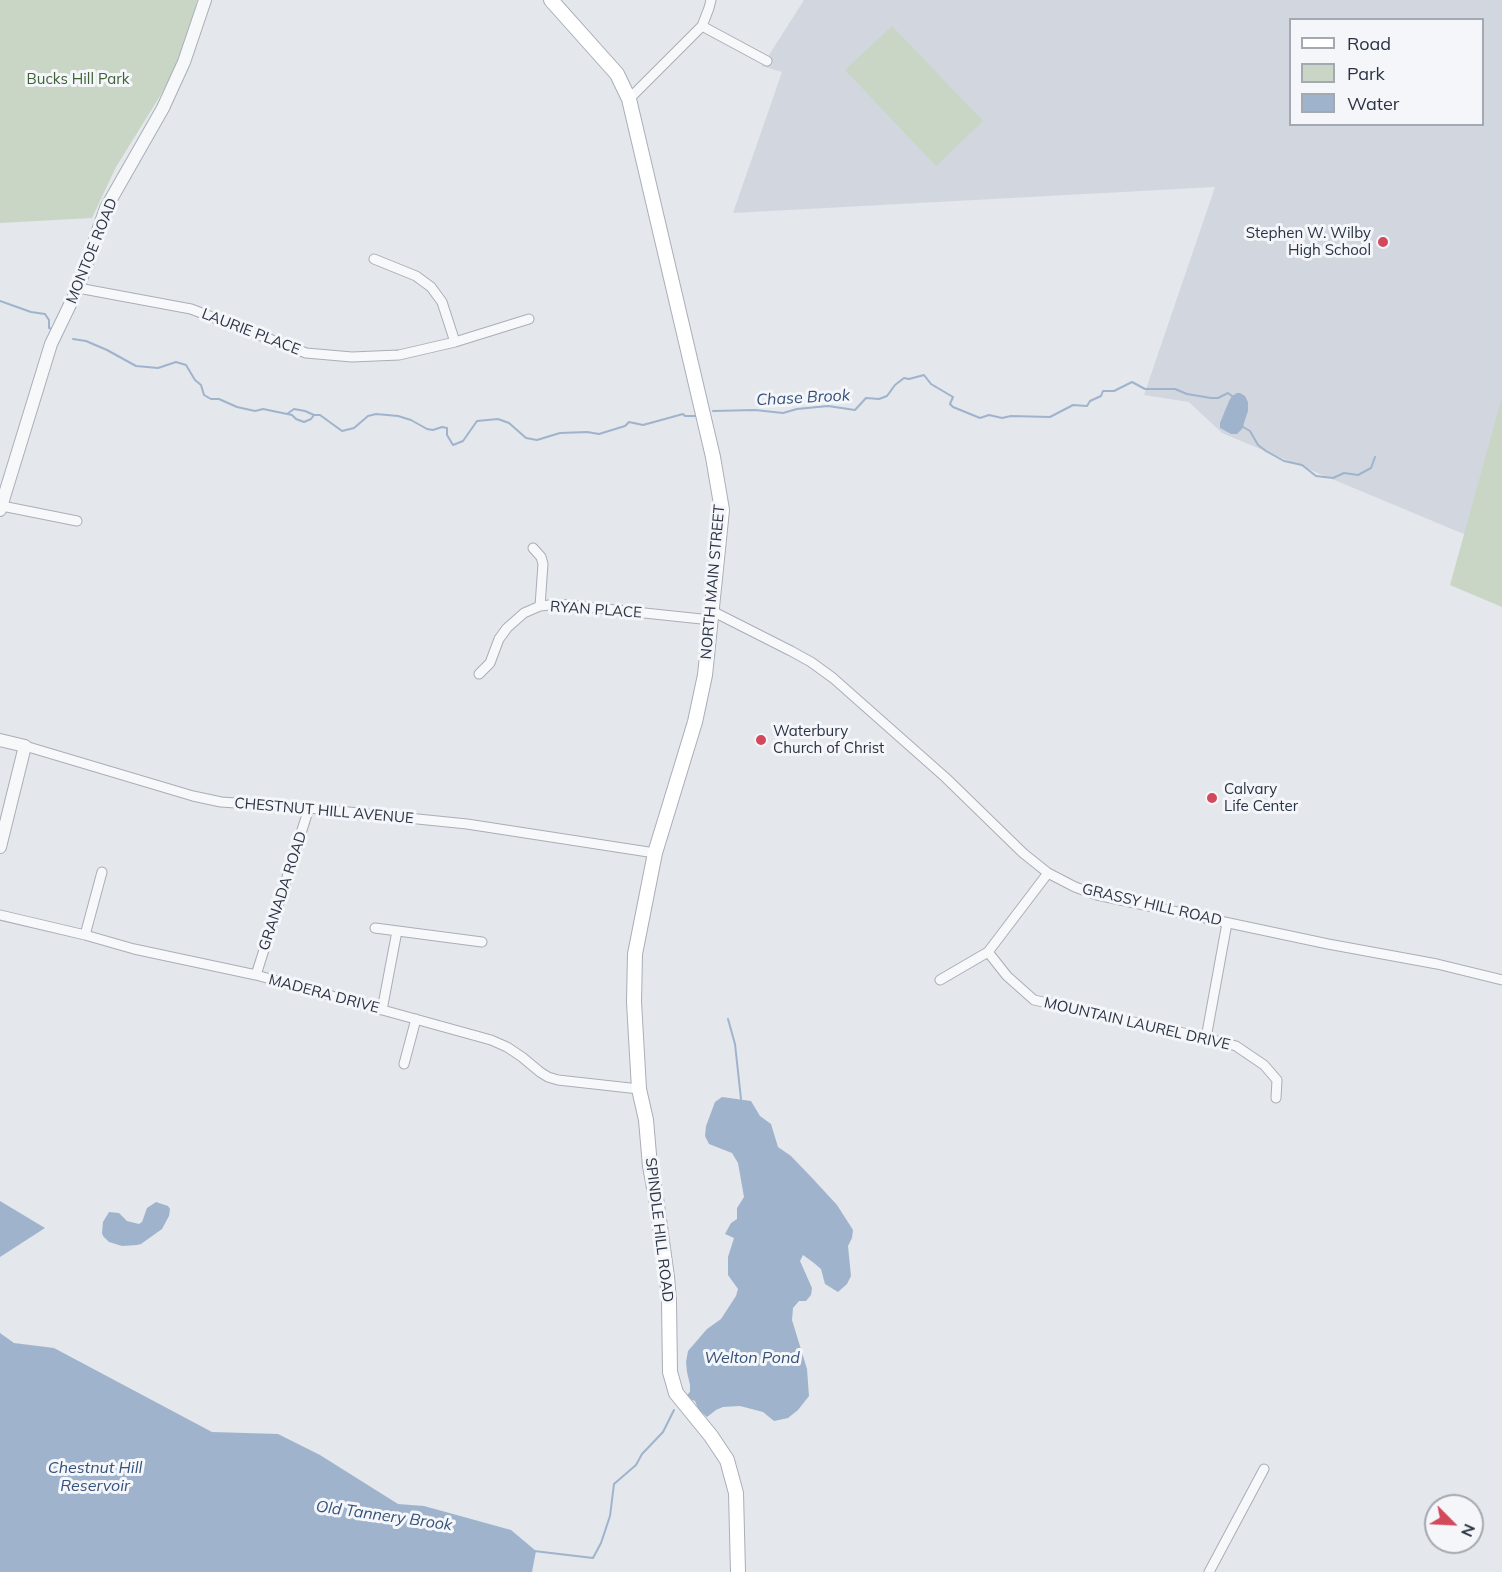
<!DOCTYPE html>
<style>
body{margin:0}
#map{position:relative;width:1502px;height:1572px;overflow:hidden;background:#e4e7ec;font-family:Mulish,sans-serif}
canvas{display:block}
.legend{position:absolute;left:1289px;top:18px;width:195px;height:108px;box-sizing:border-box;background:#f4f6f9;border:2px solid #a4a8b1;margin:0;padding:8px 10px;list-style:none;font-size:18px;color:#2b3445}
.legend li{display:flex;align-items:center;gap:12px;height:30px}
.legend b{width:30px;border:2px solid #a4a8b1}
.north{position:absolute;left:1424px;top:1494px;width:60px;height:60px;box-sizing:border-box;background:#f4f6f9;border:2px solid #a4a8b1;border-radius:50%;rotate:114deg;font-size:16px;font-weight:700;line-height:24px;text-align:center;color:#2b3445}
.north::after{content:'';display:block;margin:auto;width:21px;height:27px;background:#d1495b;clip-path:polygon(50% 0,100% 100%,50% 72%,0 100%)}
</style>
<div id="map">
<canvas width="1502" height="1572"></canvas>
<ul class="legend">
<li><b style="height:8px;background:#fff"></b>Road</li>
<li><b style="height:16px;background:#c9d6c5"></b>Park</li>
<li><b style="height:16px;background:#9fb4cc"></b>Water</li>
</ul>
<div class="north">N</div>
</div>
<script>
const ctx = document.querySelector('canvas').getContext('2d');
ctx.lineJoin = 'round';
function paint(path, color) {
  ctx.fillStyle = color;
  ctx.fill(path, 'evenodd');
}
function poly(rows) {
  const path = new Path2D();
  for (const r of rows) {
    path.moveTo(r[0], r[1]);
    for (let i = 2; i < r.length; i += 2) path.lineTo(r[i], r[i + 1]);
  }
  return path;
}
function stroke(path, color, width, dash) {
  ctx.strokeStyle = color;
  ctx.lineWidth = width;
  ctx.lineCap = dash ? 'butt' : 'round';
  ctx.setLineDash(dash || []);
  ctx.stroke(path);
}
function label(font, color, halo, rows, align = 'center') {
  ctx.font = font + ' Mulish,sans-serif';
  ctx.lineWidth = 6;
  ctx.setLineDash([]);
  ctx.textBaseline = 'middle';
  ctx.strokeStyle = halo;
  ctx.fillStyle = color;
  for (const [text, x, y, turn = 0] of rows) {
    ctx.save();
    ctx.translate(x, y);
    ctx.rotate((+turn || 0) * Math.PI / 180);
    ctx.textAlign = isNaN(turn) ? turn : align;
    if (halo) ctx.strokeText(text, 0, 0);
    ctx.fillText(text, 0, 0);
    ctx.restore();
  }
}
const built = poly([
 [804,0,1502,0,1502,550,1222,433,1189,402,1144,395,1215,187,733,213,782,72,762,66],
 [1290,20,1482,20,1482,124,1290,124]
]);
const green = poly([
 [0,0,197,0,186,49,160,96,116,167,92,218,0,223],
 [892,26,983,121,936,166,845,70],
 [1502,397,1502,607,1450,585]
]);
const water = poly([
 [1237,393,1240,393,1245,396,1248,402,1248,411,1242,429,1237,434,1231,434,1220,428,1220,423,1229,401,1232,396],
 [722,1097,751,1101,760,1116,771,1124,778,1147,791,1156,814,1180,837,1205,853,1230,852,1238,848,1246,851,1276,847,1284,838,1292,825,1284,821,1269,814,1263,803,1255,800,1261,812,1288,811,1295,806,1301,799,1301,793,1308,792,1320,807,1369,809,1396,798,1410,788,1418,774,1421,763,1412,740,1406,723,1407,716,1410,707,1417,698,1409,695,1401,687,1398,686,1396,690,1392,690,1385,687,1372,686,1362,688,1351,707,1329,721,1319,736,1296,738,1289,728,1275,728,1257,734,1238,725,1234,731,1223,737,1219,737,1208,744,1197,738,1163,732,1153,709,1144,705,1136,706,1126,715,1102],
 [0,1201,45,1228,0,1257],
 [156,1202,168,1206,170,1209,169,1216,162,1229,141,1244,137,1245,122,1246,109,1242,103,1236,102,1233,103,1222,109,1212,119,1213,127,1221,139,1224,142,1222,147,1208],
 [0,1333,14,1343,54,1348,212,1432,278,1434,320,1455,398,1504,424,1506,511,1530,536,1551,532,1572,0,1572]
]);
const stream = poly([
 [0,301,31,312,45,314,49,320,49,328,52,329],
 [73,339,86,341,107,350,136,366,158,368,176,362,186,365,195,380,201,385,204,395,211,399,219,399,237,407,255,411,263,409,292,415,296,419,304,422,311,419,314,415,320,415,342,431,354,428,368,416,376,414,398,416,411,420,427,429,433,430,442,427,447,428,447,435,453,445,463,441,477,421,498,419,509,423,526,438,537,440,560,433,587,432,599,434,625,426,629,422,643,425,683,414,685,416,696,416],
 [713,411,755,410,783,413,797,409,828,406,855,410,866,398,879,399,887,396,895,385,904,378,909,379,924,375,931,384,953,397,950,404,953,407,980,418,989,415,1002,418,1011,416,1050,417,1073,405,1087,406,1090,401,1101,396,1103,391,1114,391,1132,382,1145,389,1175,389,1187,394,1211,398,1218,398,1228,393,1232,396],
 [287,414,294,409,305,411,314,415],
 [1242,424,1243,427,1250,431,1258,445,1266,451,1284,461,1302,465,1316,476,1333,478,1344,473,1358,475,1371,468,1375,457],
 [728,1019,735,1044,741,1099],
 [534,1551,593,1558,601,1543,610,1516,614,1484,636,1465,642,1454,663,1432,674,1410]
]);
const minor = poly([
 [702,26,767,61],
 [629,99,702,26,709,8,711,0],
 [374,259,416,276,431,287,442,302,455,342],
 [78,288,191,309,306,353,352,357,399,355,455,342,529,319],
 [2,506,77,521],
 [533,548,541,557,543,564,540,606],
 [712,611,791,651,811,662,833,678,946,778,1023,853,1048,873,1075,887,1097,895,1328,944,1437,964,1502,980],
 [479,674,490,663,499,639,507,628,524,613,540,606,559,604,711,620],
 [25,746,193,796,221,802,309,808,467,824,655,853],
 [0,915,85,935,134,949,256,975,491,1040,507,1047,522,1057,540,1072,548,1077,558,1080,639,1089],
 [375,928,482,942],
 [85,935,102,872],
 [988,952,1007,976,1034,1000,1206,1038,1236,1046,1264,1065,1277,1080,1276,1098],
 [256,975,309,808],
 [940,980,988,952,1048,873],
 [382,1010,397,931],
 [1206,1038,1227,923],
 [404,1064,416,1019],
 [1209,1572,1264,1469]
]);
const tertiary = poly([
 [0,510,51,344,78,288,106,208,163,108,184,62,205,0],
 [0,740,25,746,0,847]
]);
const secondary = poly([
 [551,0,617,74,629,99,713,457,722,510,705,675,695,722,655,853,635,954,634,1002,639,1089,646,1120,650,1166,656,1198,667,1277,669,1301,670,1372,676,1393,711,1436,727,1460,736,1493,738,1572]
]);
const markers = [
 [1383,242,6,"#d1495b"],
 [761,740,6,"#d1495b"],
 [1212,798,6,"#d1495b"]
];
const parkNames = [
 ["Bucks Hill Park",78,79]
];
const poiNames = [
 ["Stephen W. Wilby",1371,233,"right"],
 ["High School",1371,250,"right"],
 ["Waterbury",773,731],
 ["Church of Christ",773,748],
 ["Calvary",1224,789],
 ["Life Center",1224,806]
];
const streetNames = [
 ["MONTOE ROAD",92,251,-68],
 ["LAURIE PLACE",251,332,21],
 ["NORTH MAIN STREET",713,582,-85],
 ["RYAN PLACE",596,610,4],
 ["CHESTNUT HILL AVENUE",324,811,5],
 ["GRANADA ROAD",283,891,-72],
 ["GRASSY HILL ROAD",1152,905,13],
 ["MADERA DRIVE",324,994,15],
 ["MOUNTAIN LAUREL DRIVE",1137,1024,13],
 ["SPINDLE HILL ROAD",659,1230,83]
];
const waterNames = [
 ["Chase Brook",803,398,-3],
 ["Welton Pond",752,1358],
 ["Chestnut Hill",95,1468],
 ["Reservoir",95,1486],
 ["Old Tannery Brook",384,1516,8]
];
paint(built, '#d2d6de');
paint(green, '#c9d6c5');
paint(water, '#9fb4cc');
stroke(stream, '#9fb4cc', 2);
stroke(minor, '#a9aeb7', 11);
stroke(tertiary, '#a9aeb7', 14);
stroke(secondary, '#a9aeb7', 16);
stroke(minor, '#f7f8fa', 9);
stroke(tertiary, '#f7f8fa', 12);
stroke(secondary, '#fff', 14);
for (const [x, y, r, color] of markers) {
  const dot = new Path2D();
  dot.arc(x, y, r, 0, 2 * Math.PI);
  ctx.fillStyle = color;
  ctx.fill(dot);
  stroke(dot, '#f4f6f9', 2);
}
label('15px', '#3f6138', '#f4f6f9', parkNames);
label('15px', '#2b3445', '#f4f6f9', poiNames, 'left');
label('15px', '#2b3445', '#f4f6f9', streetNames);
label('italic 16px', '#34527a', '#f4f6f9', waterNames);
</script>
